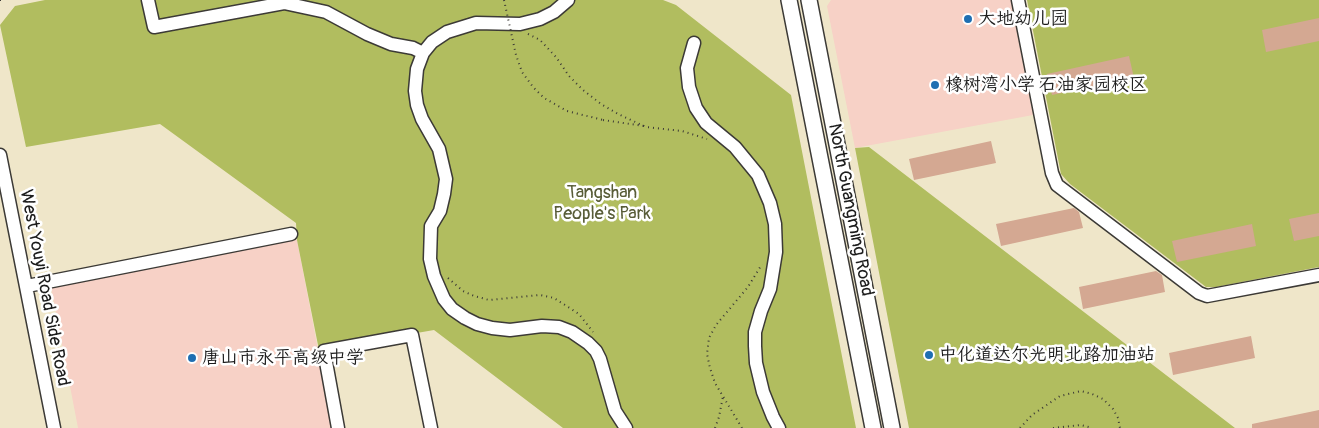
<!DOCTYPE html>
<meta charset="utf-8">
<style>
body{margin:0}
canvas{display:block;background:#efe6c9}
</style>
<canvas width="1319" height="428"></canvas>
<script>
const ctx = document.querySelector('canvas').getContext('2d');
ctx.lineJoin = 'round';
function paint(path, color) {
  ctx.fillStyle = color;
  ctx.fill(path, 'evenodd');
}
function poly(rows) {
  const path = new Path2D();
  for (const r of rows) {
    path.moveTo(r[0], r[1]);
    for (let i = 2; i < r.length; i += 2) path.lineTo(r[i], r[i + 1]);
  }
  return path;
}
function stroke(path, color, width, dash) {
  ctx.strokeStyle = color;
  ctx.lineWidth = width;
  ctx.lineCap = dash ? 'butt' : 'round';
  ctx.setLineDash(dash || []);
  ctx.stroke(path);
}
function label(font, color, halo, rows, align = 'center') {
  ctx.font = font + ' Pangolin,"LXGW WenKai TC",sans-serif';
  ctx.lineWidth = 5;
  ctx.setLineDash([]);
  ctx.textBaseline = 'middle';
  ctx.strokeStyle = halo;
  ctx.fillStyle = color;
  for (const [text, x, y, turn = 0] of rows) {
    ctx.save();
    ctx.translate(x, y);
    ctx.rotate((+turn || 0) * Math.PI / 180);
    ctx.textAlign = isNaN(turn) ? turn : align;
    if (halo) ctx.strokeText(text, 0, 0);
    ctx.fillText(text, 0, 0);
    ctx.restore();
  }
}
const built = poly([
 [831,0,1011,0,1033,115,855,148,827,6],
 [297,240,333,428,78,428,51,287]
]);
const green = poly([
 [45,0,663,0,676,5,791,95,856,428,563,428,434,330,319,350,297,240,296,223,160,124,26,147,0,25,15,6],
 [1027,0,1319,0,1319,267,1216,287,1206,287,1070,184,1061,174],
 [869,147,1235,428,909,428,855,148]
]);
const building = poly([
 [1319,18,1319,41,1266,52,1262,30],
 [1129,56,1134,78,1052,95,1047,74],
 [991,141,996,163,914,180,909,159],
 [1074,208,1079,212,1083,228,1001,246,996,224],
 [1319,213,1319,236,1294,241,1289,219],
 [1252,224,1256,246,1177,262,1172,241],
 [1156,271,1162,275,1165,292,1083,309,1079,287],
 [1251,336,1255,358,1173,375,1169,353],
 [1319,410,1319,428,1252,428,1252,424]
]);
const path = poly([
 [0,0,1,0],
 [528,34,540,40,556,57,569,76,583,90,601,104,618,114,646,127,682,131,707,139],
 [603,120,644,126],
 [448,278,463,291,474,296,489,300,540,295,554,298,579,314,593,332],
 [715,428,719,417,723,396],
 [742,428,715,383,710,368,707,354,709,338,716,325,748,287,762,264],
 [1020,428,1032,415,1060,396,1081,391,1092,394,1103,399,1113,409,1118,418,1120,428],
 [1053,428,1081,425,1092,428]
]);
const minor = poly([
 [148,0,154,27,284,3,326,12,367,34,391,44,413,48,423,53],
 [568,0,554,12,540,19,520,24,476,23,447,32,432,42,423,53,417,69,415,91,417,105,422,119,439,149,446,179,444,194,440,211,431,226,430,259,434,276,444,299,452,309,465,318,477,324,492,328,510,330,542,326,559,327,572,332,588,343,596,351,600,359,615,411,626,428],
 [1018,0,1052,173,1057,185,1199,293,1207,296,1319,275],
 [694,43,687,68,689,87,696,108,706,123,735,147,758,175,770,203,775,224,776,252,770,289,761,311,755,332,755,346,756,363,763,392,773,417,779,428],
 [0,155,54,428],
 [27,286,291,234],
 [338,428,324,351,412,335,431,428]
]);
const major = poly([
 [789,0,873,428],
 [809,0,892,428]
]);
const pathBridge = poly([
 [504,0,516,55,522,72,533,87,544,98,567,111,603,120]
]);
const markers = [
 [968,19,5,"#1f6fb2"],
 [935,85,5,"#1f6fb2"],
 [929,355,5,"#1f6fb2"],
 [192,358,5,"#1f6fb2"]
];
const poiNames = [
 ["大地幼儿园",978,19],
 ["橡树湾小学 石油家园校区",945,85],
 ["中化道达尔光明北路加油站",939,355],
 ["唐山市永平高级中学",202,358]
];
const parkNames = [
 ["Tangshan",602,193],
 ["People's Park",602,214]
];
const streetNames = [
 ["North Guangming Road",850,210,79],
 ["West Youyi Road Side Road",44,288,79]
];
paint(built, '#f7d1c6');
paint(green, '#b1bd5f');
paint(building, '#d4a892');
stroke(minor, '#3c3a36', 15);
stroke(major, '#3c3a36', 18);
stroke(path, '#3c3a36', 2, [1, 4]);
stroke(minor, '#fff', 12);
stroke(major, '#fff', 15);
stroke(pathBridge, '#3c3a36', 2, [1, 4]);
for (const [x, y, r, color] of markers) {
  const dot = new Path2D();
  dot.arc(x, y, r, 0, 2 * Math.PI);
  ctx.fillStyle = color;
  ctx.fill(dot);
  stroke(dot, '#fff', 2);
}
label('18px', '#1c1c1c', '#fff', poiNames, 'left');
label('18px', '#585c37', '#fff', parkNames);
label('18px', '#1c1c1c', '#fff', streetNames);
</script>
